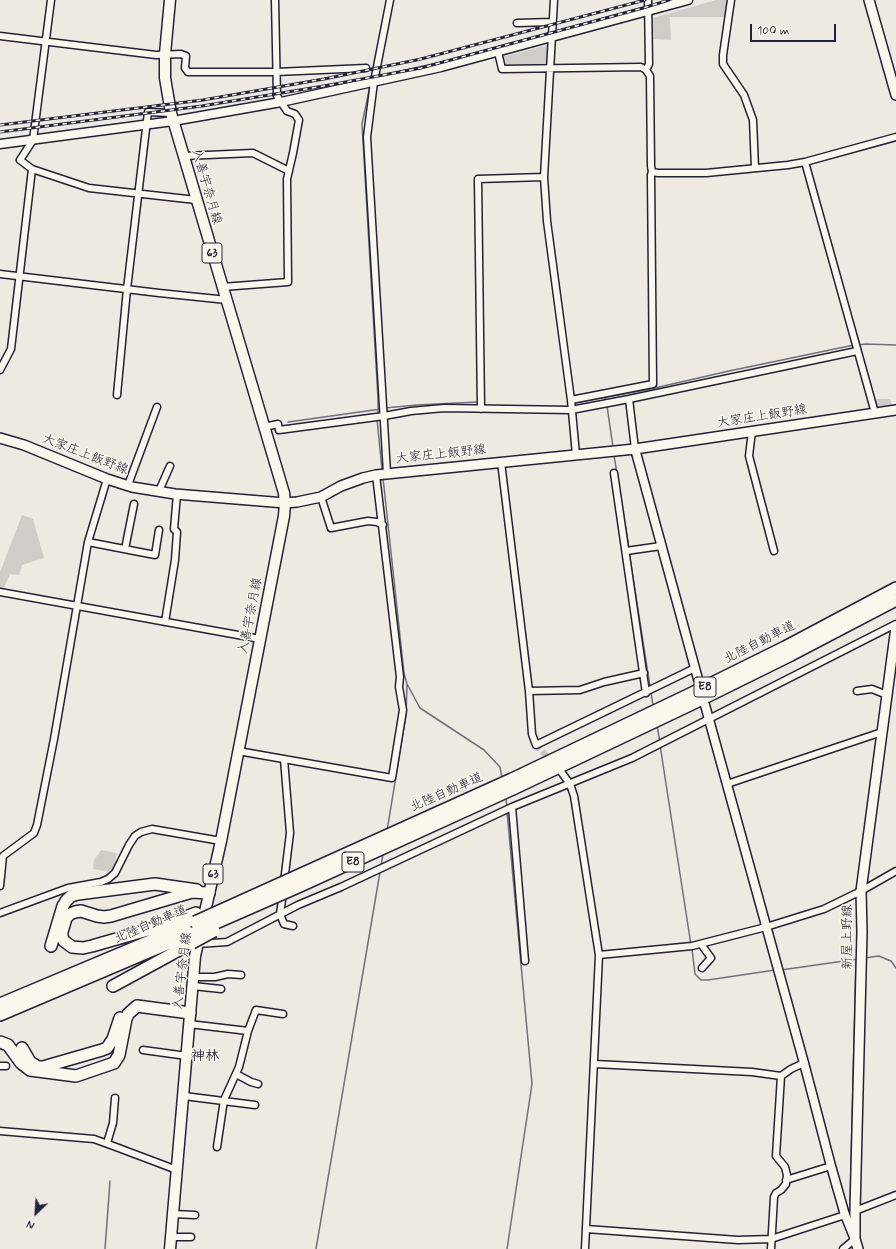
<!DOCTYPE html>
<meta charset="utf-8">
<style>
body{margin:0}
#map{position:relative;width:896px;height:1249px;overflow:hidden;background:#eeeae2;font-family:Mynerve,sans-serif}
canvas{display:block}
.north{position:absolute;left:16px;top:1193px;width:40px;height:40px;-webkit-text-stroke:3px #fbf7ec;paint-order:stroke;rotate:205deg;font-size:11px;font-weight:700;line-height:16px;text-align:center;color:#22223b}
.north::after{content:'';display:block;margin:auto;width:14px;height:18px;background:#22223b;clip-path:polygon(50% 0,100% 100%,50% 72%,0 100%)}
.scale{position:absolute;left:750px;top:24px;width:86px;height:18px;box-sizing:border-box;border:2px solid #22223b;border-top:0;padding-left:5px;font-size:12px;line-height:14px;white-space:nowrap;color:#22223b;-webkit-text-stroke:3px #fbf7ec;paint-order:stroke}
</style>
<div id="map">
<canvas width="896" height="1249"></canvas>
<div class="north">N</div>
<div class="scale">100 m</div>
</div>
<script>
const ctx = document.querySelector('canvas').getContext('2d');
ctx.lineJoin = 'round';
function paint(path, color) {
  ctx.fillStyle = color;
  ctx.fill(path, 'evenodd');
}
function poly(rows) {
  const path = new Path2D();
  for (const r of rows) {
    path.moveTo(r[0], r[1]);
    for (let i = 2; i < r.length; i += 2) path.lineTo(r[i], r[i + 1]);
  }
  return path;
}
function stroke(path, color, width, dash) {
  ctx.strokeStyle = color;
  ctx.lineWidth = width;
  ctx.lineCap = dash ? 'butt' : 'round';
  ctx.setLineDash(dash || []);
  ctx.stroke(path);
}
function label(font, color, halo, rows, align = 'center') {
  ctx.font = font + ' Mynerve,"Klee One",sans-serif';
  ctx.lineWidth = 3;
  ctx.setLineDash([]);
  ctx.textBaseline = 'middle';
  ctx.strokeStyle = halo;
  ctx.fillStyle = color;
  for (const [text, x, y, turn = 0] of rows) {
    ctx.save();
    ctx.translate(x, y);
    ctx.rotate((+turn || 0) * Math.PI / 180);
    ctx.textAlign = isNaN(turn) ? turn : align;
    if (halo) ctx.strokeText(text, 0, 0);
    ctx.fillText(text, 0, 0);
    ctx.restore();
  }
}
const green = poly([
 [716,0,729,0,726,17,670,17,671,40,651,39,652,18],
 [548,45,546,64,544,66,503,67,501,57],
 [874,399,890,399,892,406,877,409],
 [22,515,33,519,44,558,22,565,19,575,10,574,3,590,0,590,0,572],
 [101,850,117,853,114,868,111,872,93,869,94,860]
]);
const stream = poly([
 [371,80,387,0],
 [370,86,362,124,378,399,378,415],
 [858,345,866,344,896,345],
 [605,397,606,402],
 [574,403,646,390,729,371,854,345],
 [607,406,613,447],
 [385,408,417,405,477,402],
 [377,419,382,470],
 [288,422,381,409],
 [614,455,629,548],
 [383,478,404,673,407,684,420,708,484,750,500,767,502,778],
 [629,552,650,686],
 [651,692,653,706],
 [657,726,660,742],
 [660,745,691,945],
 [506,798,507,808],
 [507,812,532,1084,507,1249],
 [387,831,406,715,407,684],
 [381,866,383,854],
 [692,949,695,974,701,980,708,980,775,970],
 [864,958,879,956,891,961,896,968],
 [781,970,858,959],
 [850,1203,856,959],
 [105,1249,110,1181],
 [316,1249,380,872]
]);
const minorTunnel = poly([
 [536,745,551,761]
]);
const minor = poly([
 [554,0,544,177,547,221,571,400,576,455],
 [731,0,723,55,723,64,744,95,753,120,755,168],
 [517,23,552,22],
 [0,36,156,55,181,54,186,56,185,68,188,72,276,72,366,68],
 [498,52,502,69,641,67,646,70,650,76,651,166,652,172,651,175,653,384,571,400],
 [646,70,649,64,648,0],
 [184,156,253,153,289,171],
 [805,162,875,413],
 [32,169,89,188,196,200],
 [652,172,658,173,706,173,788,165,805,162,896,137],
 [0,274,159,293,227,300],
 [222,287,288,282,287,179,293,153,299,120,295,114,287,111,277,96,275,0],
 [0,370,11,349,32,169,20,160,33,140,51,0],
 [117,395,127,289,148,112,171,113],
 [629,399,857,351],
 [481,409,478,179,544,177],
 [264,427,278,424,279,430,384,416,411,411,444,408,571,410,629,399,635,449],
 [752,431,749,456,774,551],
 [501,462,529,691,532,734,536,745,695,668],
 [387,473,367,137,374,82,390,0],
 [614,473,646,693],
 [128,485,157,407],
 [159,491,170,466],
 [321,497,331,528,368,521,377,522,383,525],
 [88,542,155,555,159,530],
 [125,549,134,504],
 [626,551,661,546],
 [0,592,260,639],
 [165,622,175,560,177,532,174,529,177,494],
 [529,691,580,690,604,682,644,673],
 [857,691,872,689,887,695],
 [238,751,392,778,403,710,399,687,400,677,376,475],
 [284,759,290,833,284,882],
 [562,773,570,784,574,796,599,955,585,1249],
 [727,784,882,732],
 [512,807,525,961],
 [0,886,3,856,34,833,37,825,54,739,88,542,107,479],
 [283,893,280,914,284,924,293,926],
 [0,913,68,888,101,882,108,879,115,873,129,845,135,836,141,832,152,829,221,841],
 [197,944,227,942,298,905,341,887,512,807,632,758,896,624],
 [701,944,711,958,702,968],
 [599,955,692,946,766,927,824,909,861,891,896,871],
 [193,977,215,977,228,974,241,975],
 [193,986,221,989],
 [189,1024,248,1031,239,1067,224,1100,217,1147],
 [248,1031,256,1010,283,1014],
 [143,1050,187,1056],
 [595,1064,752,1072,781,1076],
 [0,1066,6,1066],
 [236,1074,251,1082,258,1084],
 [184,1096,255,1105],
 [0,1131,94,1139,116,1147,177,1170],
 [107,1143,113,1123,115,1098],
 [786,1180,831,1166],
 [855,1211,896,1195],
 [173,1214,195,1215],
 [586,1229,738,1240,771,1239,845,1215],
 [171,1237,191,1237],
 [771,1249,774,1197,776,1193,781,1190,786,1184,787,1175,785,1167,776,1156,781,1076,791,1069,804,1063],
 [843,1249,855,1239]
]);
const tertiary = poly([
 [0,144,173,121,281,102,441,67,688,0],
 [635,449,698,679],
 [705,705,804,1063,831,1166,845,1215,854,1237]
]);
const secondary = poly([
 [869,0,896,95],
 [0,438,24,445,107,479,132,487,175,494,285,503,297,502,321,497,341,486,363,478,376,475,635,449,896,410],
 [858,1249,855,1239,855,1211,862,932,861,891,896,627]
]);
const primary = poly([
 [170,1249,195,956,221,841,284,516,285,503,284,493,171,113,165,78,165,54,170,0]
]);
const motorway = poly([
 [512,779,690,694,785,647,896,588],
 [513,789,692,704,791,655,896,600],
 [196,913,165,925,92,946,83,948,72,947,64,941,62,937,62,932,66,918,70,914,75,912,81,911,97,916,104,917,111,916,192,892,209,893],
 [51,946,63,906,66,901,71,896,78,894,155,884,197,890],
 [113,986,192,943],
 [0,1004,195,922],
 [0,1015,193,933],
 [0,1042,8,1045,21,1063,30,1070,76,1076,114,1063,119,1055,126,1019,128,1014,137,1006,190,1013],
 [22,1048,30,1062,38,1067,43,1067,102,1050,107,1048,113,1039,120,1018]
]);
const rail = poly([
 [0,125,203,100,324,79,421,59,645,0],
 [0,132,202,106,324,86,421,68,643,8,669,0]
]);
const motorwayBridge = poly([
 [195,922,512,779],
 [193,933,298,887,513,789],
 [192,943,214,931]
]);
const shields = [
 [212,253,20],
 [705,687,22],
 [353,862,22],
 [213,874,20]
];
const shieldNames = [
 ["63",212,253],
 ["E8",705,687],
 ["E8",353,862],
 ["63",213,874]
];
const streetNames = [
 ["入善宇奈月線",206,187,74],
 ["大家庄上飯野線",762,417,-9],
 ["大家庄上飯野線",85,455,21],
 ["大家庄上飯野線",441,455,-6],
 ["入善宇奈月線",251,616,-79],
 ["北陸自動車道",760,643,-27],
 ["北陸自動車道",447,793,-24],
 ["北陸自動車道",151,925,-23],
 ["新屋上野線",848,937,-90],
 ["入善宇奈月線",183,971,-83]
];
const neighbourhoodNames = [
 ["神林",205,1057]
];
paint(green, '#d0cdc9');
stroke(stream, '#716f7c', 1.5);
stroke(minorTunnel, '#c5c2c1', 6, [6, 3]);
stroke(minor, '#22223b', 9);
stroke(tertiary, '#22223b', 11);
stroke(secondary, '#22223b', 12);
stroke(primary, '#22223b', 13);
stroke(motorway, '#22223b', 14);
stroke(minor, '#fbf7ec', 6);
stroke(tertiary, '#fbf7ec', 8);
stroke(secondary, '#fbf7ec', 9);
stroke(primary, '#fbf7ec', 10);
stroke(motorway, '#fbf7ec', 11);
stroke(rail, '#22223b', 3);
stroke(rail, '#fbf7ec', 1.5, [4.5]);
stroke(motorwayBridge, '#22223b', 14, []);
stroke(motorwayBridge, '#fbf7ec', 11);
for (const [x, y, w] of shields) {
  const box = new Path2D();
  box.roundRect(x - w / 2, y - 10, w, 20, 3);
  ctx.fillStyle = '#fbf7ec';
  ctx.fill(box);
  stroke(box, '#22223b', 1);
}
label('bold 12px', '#22223b', null, shieldNames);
label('13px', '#22223b', '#fbf7ec', streetNames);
label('bold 14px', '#22223b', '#fbf7ec', neighbourhoodNames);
</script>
